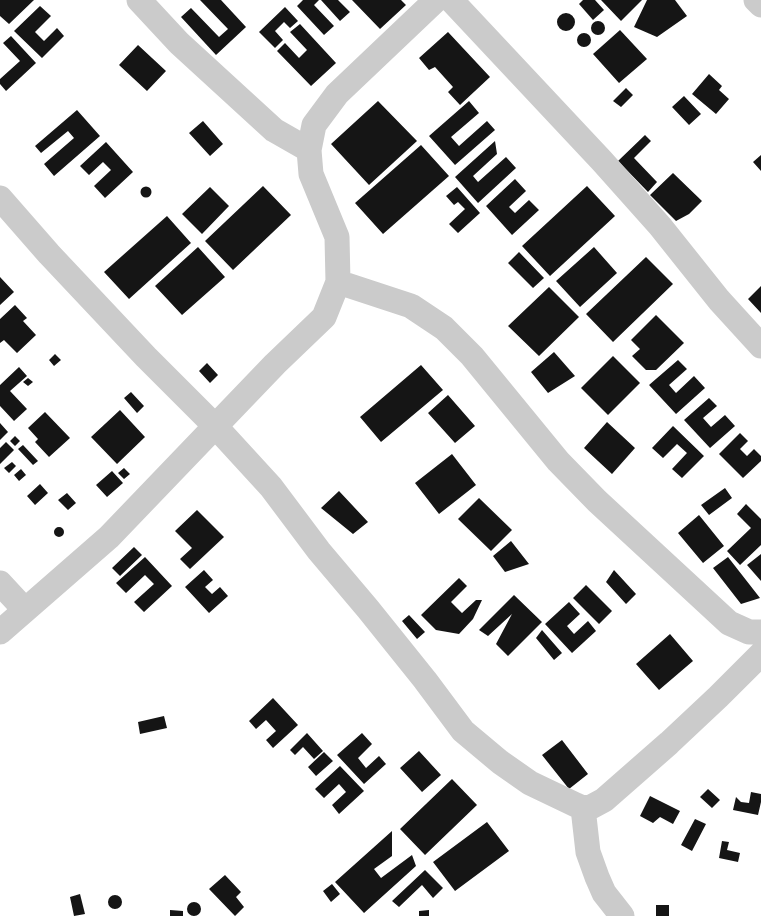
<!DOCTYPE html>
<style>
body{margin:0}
canvas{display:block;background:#fff}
</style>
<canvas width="761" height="916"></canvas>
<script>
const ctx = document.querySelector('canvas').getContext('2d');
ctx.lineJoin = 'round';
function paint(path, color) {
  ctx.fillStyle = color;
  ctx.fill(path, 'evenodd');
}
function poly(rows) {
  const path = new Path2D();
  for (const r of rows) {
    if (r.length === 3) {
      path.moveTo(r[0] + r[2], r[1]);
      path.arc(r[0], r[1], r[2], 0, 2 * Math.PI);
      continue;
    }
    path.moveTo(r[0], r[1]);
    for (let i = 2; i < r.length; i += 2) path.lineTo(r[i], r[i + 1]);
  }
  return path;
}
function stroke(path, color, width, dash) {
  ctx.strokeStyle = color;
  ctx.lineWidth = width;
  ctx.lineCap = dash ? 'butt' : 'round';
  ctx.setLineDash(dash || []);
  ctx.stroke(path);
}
const building = poly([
 [0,0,34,0,9,24,0,16],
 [200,0,221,0,246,27,216,55,181,17,191,8,219,37,228,29],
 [303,0,319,0,314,5,334,26,324,35,297,6],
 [321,0,338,0,350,12,340,21],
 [352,0,401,0,406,5,380,29],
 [583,0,595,0,604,10,593,20,579,4],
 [601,0,642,0,621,21],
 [647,0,675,0,687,16,657,37,634,27],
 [40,6,51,16,35,32,44,41,57,28,64,36,42,58,14,31],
 [285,7,298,21,290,28,284,22,275,31,283,40,275,48,259,32],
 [566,22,9],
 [598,28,7],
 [300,24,336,63,311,86,277,51,285,43,299,58,307,50,290,32],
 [620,30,647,59,619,83,593,54],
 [448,32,490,77,460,105,448,92,453,87,435,67,429,70,419,58],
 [584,40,7],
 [11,36,36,63,6,91,0,84,0,79,20,61,3,43],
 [138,45,166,71,147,91,119,65],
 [709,74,722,86,719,90,729,99,716,114,692,94],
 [626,88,633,95,621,107,613,101],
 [684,96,701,114,689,125,672,107],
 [378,101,417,141,369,185,331,144],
 [469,101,479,113,451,137,459,146,487,121,495,130,455,165,429,136],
 [77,110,100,136,54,176,44,164,74,138,68,131,41,153,35,146],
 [203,121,223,144,210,156,189,133],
 [645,135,651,141,634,158,657,182,648,192,618,161],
 [495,141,497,154,473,176,478,182,506,157,516,168,478,203,455,177],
 [106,142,133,172,105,198,94,186,111,170,103,162,89,175,80,166],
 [421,145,449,176,383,234,355,203],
 [761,155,761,171,753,162],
 [673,173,702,201,689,214,676,221,650,195],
 [515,179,526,191,509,207,515,213,529,200,539,210,512,235,486,206],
 [263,186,291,215,233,270,205,241],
 [587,186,615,216,550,276,522,246],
 [146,192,5.5],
 [210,187,229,206,202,234,182,214],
 [457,187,480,213,458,233,449,224,465,209,458,202,454,205,446,196],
 [167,216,191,243,129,299,104,272],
 [198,247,225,277,182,315,155,286],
 [594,247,617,273,580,307,556,281],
 [519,252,544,278,533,288,508,263],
 [646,257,673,284,613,342,586,314],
 [0,277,14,292,0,305],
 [761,286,761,313,748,299],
 [549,287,579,317,539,356,508,326],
 [15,305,27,318,23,321,36,335,17,353,4,340,0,343,0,319],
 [656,315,684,343,656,370,646,370,632,356,640,349,631,340],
 [554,352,575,376,548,393,531,372],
 [55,354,61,360,54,366,49,360],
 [613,356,640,383,608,415,581,388],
 [678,360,687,369,669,385,676,393,694,376,705,388,676,414,649,385],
 [207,363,218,375,210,383,199,371],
 [421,365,443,390,381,442,360,417],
 [19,367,27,376,10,391,27,409,14,421,0,406,0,385],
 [28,378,33,382,28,386,23,382],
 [131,392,144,406,137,413,124,398],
 [448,395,475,426,455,443,428,413],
 [709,398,717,406,703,418,711,427,725,415,735,426,710,448,684,420],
 [120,410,145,437,117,464,91,437],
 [45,412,70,438,49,457,35,442,38,439,28,428],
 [607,422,635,448,612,474,584,448],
 [0,423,8,432,0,440],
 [673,426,704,456,682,478,672,469,687,453,677,444,663,458,652,448],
 [740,433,748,441,740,449,747,456,754,449,761,456,761,461,743,478,719,454],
 [15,436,20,441,15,446,10,441],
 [6,442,14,450,0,464,0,448],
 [23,445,38,461,33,465,18,449],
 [452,454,476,485,439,514,415,483],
 [12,462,16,466,9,473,4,468],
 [124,468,130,474,124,479,118,473],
 [21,469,26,475,19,481,14,475],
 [112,471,123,483,107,497,96,485],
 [40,484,48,493,35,505,27,496],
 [725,488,732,498,709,515,701,505],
 [339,491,368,522,353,534,321,508],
 [67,493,76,503,68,510,58,500],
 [479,498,512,530,491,551,458,519],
 [746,504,761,519,761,545,740,565,727,551,751,528,737,514],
 [197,510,224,537,190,569,180,559,192,548,175,531],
 [699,515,724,546,703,563,678,533],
 [59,532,5],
 [511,541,529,564,505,572,493,556],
 [134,547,142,555,120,576,112,568],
 [761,554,761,581,747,565],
 [145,557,172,586,144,612,134,602,154,584,145,575,126,593,116,583],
 [728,557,760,598,741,604,713,568],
 [204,570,213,580,205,587,212,594,220,587,228,596,209,613,185,587],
 [614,570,636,594,626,604,606,582],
 [459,578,467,586,451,602,462,613,476,600,482,600,473,619,459,634,436,630,421,615],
 [586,585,612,611,599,624,573,598],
 [514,595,542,622,508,656,496,644,512,614,488,636,479,630],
 [569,602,580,614,567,626,574,634,588,621,596,631,572,653,545,624],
 [409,615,425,632,417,639,402,621],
 [542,630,562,653,554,660,536,638],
 [670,634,693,661,659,690,636,664],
 [273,698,298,725,273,748,266,740,276,731,266,720,256,729,249,721],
 [164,716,167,728,140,734,138,722],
 [307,733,323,751,314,759,303,747,295,755,290,750],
 [362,733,372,744,358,758,366,768,379,756,386,764,364,784,337,755],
 [562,740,588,774,569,789,542,755],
 [419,751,441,775,422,792,400,768],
 [324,752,333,761,316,776,308,767],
 [340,766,364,791,339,814,332,805,346,792,339,784,324,798,315,789],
 [452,779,477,805,425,855,400,829],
 [708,789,720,800,712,808,700,797],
 [751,792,761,794,761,802,758,815,733,810,736,797,741,802,749,803],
 [650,796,680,811,673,824,660,817,653,823,640,816],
 [695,819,706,824,692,851,681,845],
 [487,822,509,851,455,891,433,862],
 [392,831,392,856,374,869,381,878,412,855,416,866,364,913,335,882],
 [722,841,729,842,727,850,740,853,738,862,719,858],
 [425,870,443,888,433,898,422,885,399,907,392,901],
 [225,875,241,892,236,897,244,907,235,916,209,889],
 [332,884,340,894,331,902,323,891],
 [80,894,85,914,74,916,70,897],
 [115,902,7],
 [194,909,7],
 [656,905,669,905,669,916,656,916],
 [170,910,183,911,183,916,170,916],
 [429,910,429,916,419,916,419,911]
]);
const minor = poly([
 [139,0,179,43,274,130,309,150],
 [451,0,602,161,660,226,719,300,761,346],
 [756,0,761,5],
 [0,198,49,254,146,357,216,427,271,487,319,551,368,609,425,680,463,731,500,762,530,783,576,805,583,808,591,807,604,800,669,743,718,697,761,654],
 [338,282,411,306,444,328,472,356,558,461,597,501,729,623,749,632,761,632],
 [0,583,25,610],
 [0,632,109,537,275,364,324,317,338,282,337,237,311,174,309,150,314,125,337,94,436,0],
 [583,808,588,852,597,877,604,893,622,916]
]);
paint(building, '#151515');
stroke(minor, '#cbcbcb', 25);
</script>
